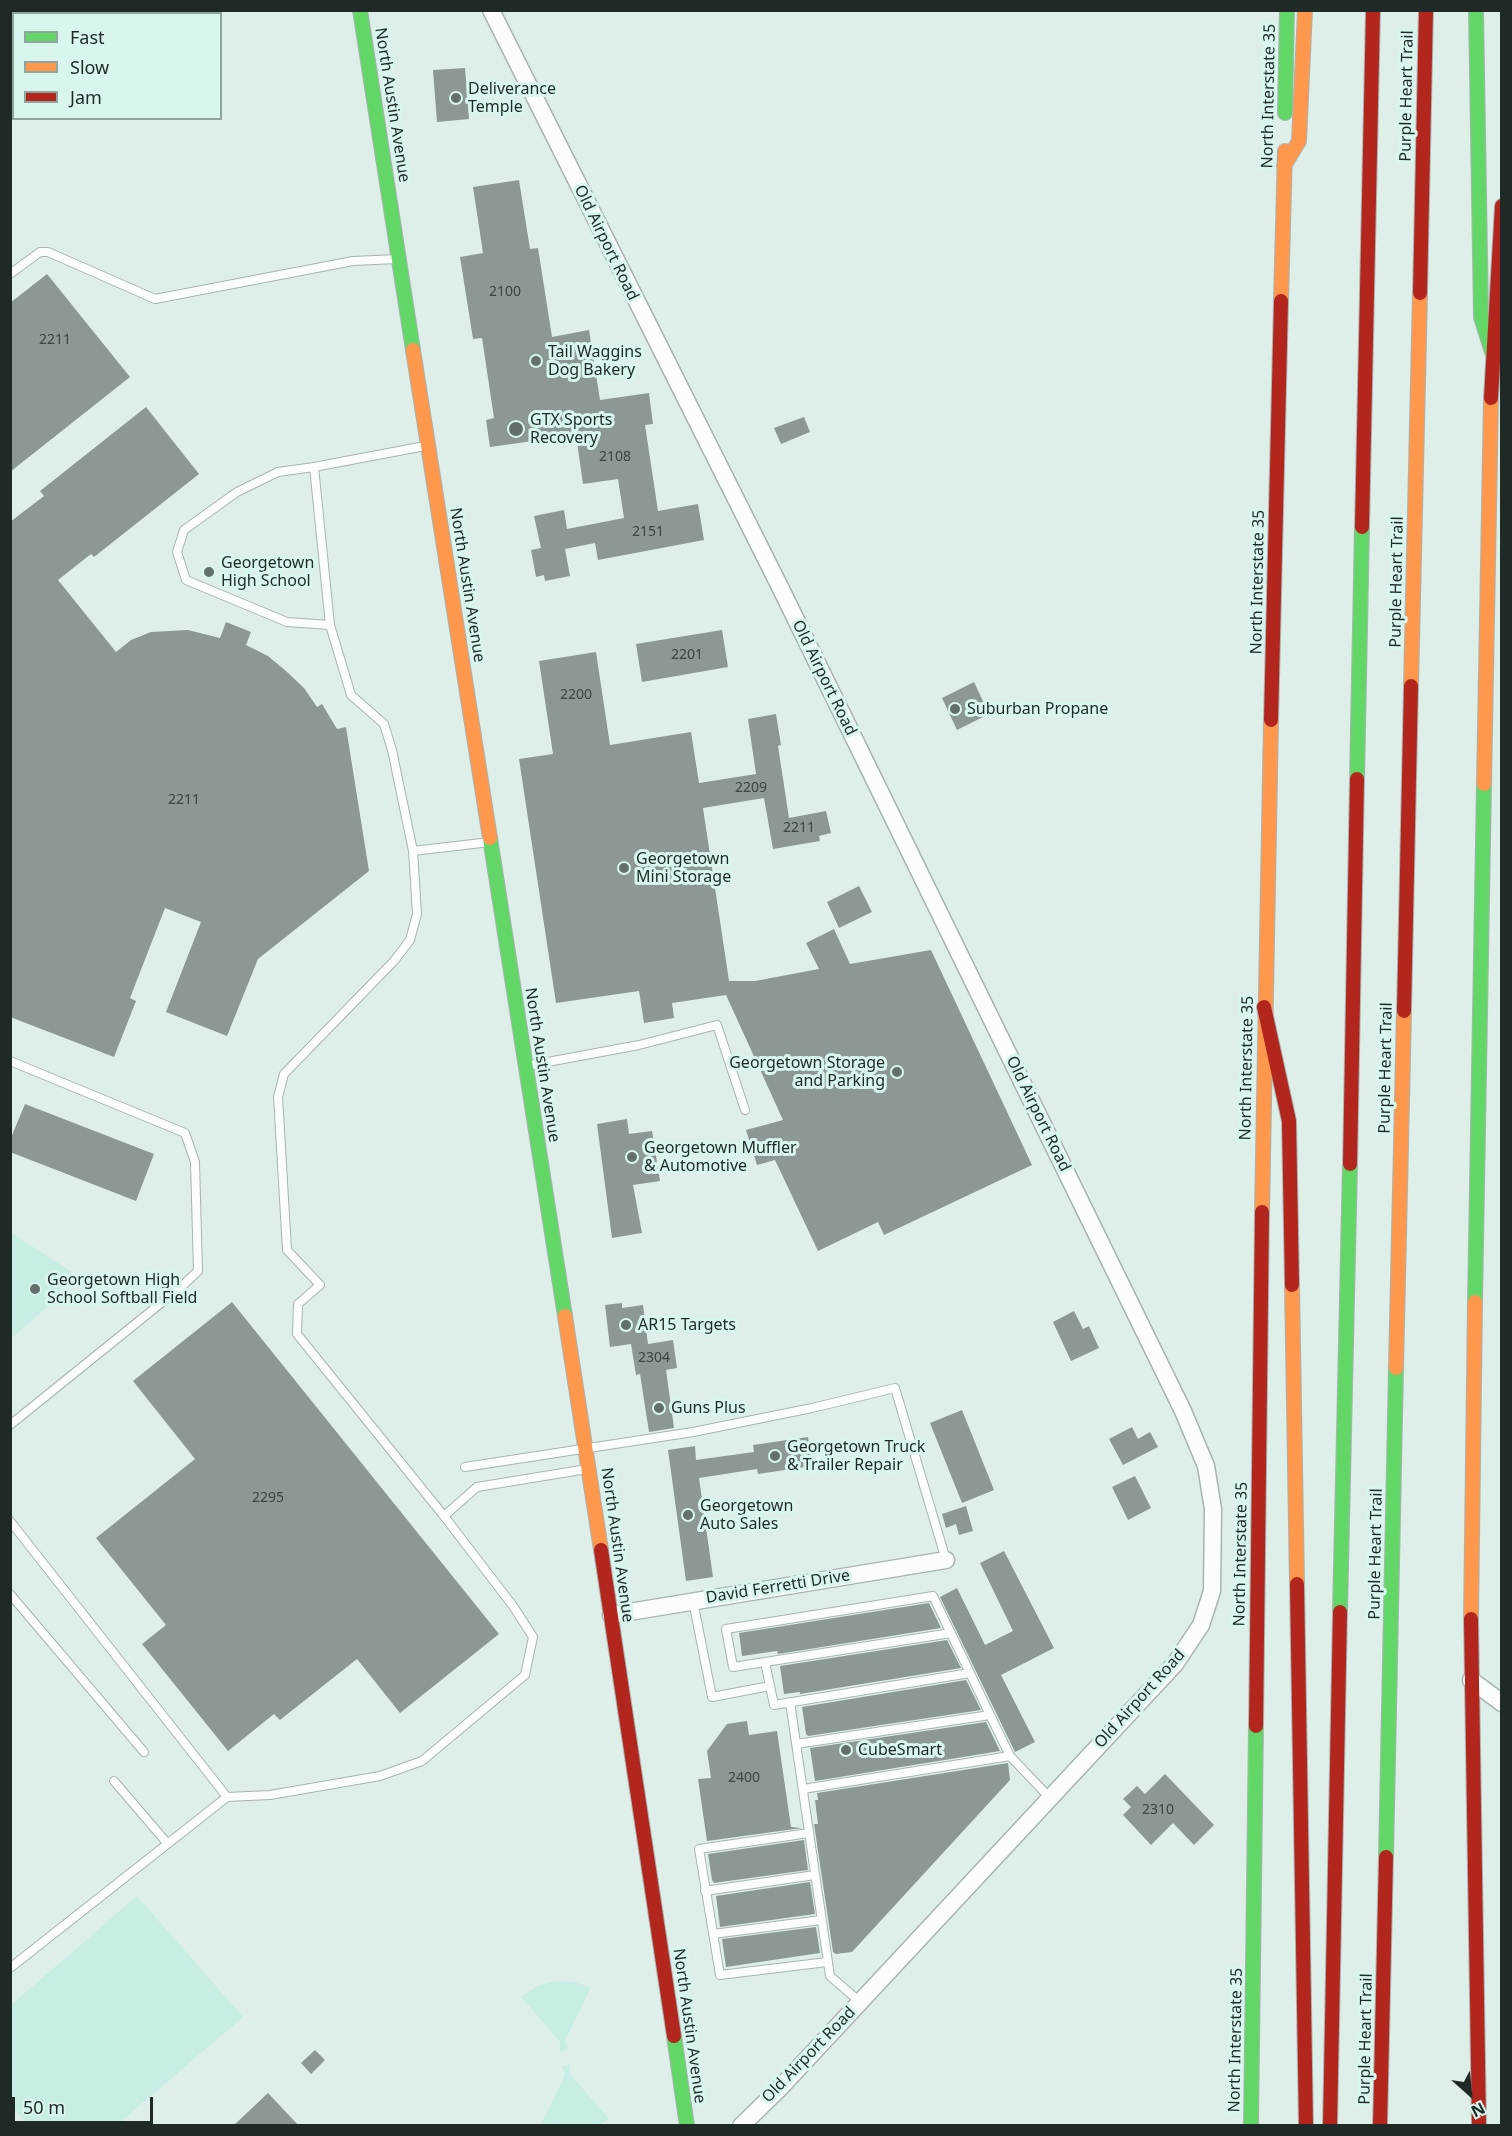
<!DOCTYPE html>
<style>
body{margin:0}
#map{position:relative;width:1512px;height:2136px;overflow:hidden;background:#deefea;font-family:"Noto Sans",sans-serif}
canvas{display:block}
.frame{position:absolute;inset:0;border:12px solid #1f2a27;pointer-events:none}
.legend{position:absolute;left:12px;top:12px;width:210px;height:108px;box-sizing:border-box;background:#d8f5ee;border:2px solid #8ea49e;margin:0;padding:8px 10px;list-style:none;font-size:18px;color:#1f2a27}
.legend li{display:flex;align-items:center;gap:12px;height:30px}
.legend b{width:30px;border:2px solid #8ea49e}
.north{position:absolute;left:1440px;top:2064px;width:60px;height:60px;-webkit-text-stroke:4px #d8f5ee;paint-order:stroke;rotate:153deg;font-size:16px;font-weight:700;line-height:24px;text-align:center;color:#1f2a27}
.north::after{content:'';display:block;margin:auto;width:21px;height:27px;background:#1f2a27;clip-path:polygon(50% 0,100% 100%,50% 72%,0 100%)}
.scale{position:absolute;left:12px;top:2097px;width:141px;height:27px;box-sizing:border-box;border:3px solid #1f2a27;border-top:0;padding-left:8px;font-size:18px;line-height:21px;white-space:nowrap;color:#1f2a27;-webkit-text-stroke:4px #d8f5ee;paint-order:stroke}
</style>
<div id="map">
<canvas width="1512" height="2136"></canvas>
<div class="frame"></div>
<ul class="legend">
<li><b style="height:8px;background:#63d668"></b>Fast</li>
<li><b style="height:8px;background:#ff974d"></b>Slow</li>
<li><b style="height:8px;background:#b3261e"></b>Jam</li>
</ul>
<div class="north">N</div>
<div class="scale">50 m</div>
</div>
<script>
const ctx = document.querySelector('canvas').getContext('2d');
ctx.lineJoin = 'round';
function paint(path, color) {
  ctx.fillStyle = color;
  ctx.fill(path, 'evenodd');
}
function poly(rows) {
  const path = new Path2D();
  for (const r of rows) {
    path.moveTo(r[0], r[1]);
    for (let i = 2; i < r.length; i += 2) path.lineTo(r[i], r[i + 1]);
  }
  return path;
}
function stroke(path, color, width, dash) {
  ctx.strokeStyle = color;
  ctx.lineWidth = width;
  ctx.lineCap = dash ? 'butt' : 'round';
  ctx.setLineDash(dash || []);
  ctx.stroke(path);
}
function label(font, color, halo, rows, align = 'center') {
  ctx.font = font + ' "Noto Sans",sans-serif';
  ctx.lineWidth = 6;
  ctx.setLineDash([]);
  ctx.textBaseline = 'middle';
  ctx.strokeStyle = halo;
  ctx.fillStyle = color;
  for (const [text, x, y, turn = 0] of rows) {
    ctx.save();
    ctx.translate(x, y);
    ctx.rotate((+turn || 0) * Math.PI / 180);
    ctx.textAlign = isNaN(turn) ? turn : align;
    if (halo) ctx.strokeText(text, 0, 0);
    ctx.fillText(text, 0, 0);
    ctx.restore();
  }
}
const green = poly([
 [10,1232,72,1272,48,1306,11,1339],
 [137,1896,243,2017,117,2125,29,2125,11,2105,11,2005],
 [556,1981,574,1982,591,1987,565,2041,568,2050,560,2052,560,2042,521,1997,537,1986],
 [570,2064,570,2074,609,2119,599,2125,541,2125,565,2075,562,2066]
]);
const building = poly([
 [465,68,469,119,437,122,433,70],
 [519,180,530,249,538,248,552,337,589,330,600,400,649,393,653,424,645,425,658,511,698,504,704,540,598,560,595,543,565,549,570,576,545,581,544,575,536,577,531,550,541,548,534,516,564,510,567,529,624,518,618,479,583,484,576,435,490,447,486,420,494,418,482,338,473,339,460,257,483,253,473,187],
 [47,274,130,377,10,472,10,303],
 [146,407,199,474,94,557,91,554,58,580,116,652,131,640,151,632,188,630,220,638,226,622,251,632,246,645,268,656,286,671,304,688,317,707,322,704,337,729,346,727,369,871,258,959,227,1036,166,1012,201,922,165,908,130,998,136,1001,114,1057,10,1017,10,522,44,496,40,491],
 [804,417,810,432,781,444,774,428],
 [722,630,728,667,642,682,636,644],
 [596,652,610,745,691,732,699,783,756,774,748,719,776,714,781,745,778,746,789,818,826,811,831,833,819,836,820,841,773,849,764,798,703,808,729,981,755,981,819,969,806,943,834,929,850,964,931,950,1032,1165,884,1235,878,1222,818,1251,775,1160,757,1165,746,1130,783,1120,726,995,672,1003,674,1018,644,1023,639,991,556,1003,519,759,553,754,539,661],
 [974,682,989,714,957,730,942,698],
 [859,886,872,912,839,928,827,902],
 [25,1104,154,1154,136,1201,10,1152,10,1140],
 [627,1119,629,1134,652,1131,660,1181,633,1185,642,1233,612,1238,597,1124],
 [232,1302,499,1634,400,1713,357,1659,280,1720,274,1714,228,1751,142,1644,166,1625,96,1538,195,1459,133,1381],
 [622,1303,622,1308,643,1305,648,1344,673,1340,677,1368,666,1370,674,1428,649,1432,640,1374,636,1375,631,1344,610,1347,605,1305],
 [1074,1311,1083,1329,1089,1326,1099,1348,1071,1361,1053,1322],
 [962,1410,994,1490,962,1503,930,1423],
 [1132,1427,1138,1439,1150,1432,1158,1447,1123,1465,1109,1439],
 [808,1437,812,1466,758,1474,757,1469,699,1478,713,1577,686,1581,668,1450,695,1446,696,1460,754,1452,753,1445],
 [1135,1476,1151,1508,1128,1520,1112,1487],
 [966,1506,973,1531,959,1535,956,1524,946,1528,942,1514],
 [1004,1551,1054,1648,1001,1675,1035,1742,1015,1752,940,1597,957,1588,985,1645,1013,1631,980,1563],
 [929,1603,941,1628,778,1654,777,1651,742,1656,739,1633],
 [947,1640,961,1668,800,1694,800,1692,784,1694,780,1666],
 [966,1680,981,1710,808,1736,806,1734,802,1707],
 [747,1721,749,1735,777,1731,791,1827,802,1828,707,1841,698,1779,711,1778,707,1751,727,1724],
 [986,1722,1000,1751,815,1781,810,1748],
 [1008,1763,1010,1780,852,1952,836,1954,833,1952,814,1824,818,1824,815,1800,818,1800,817,1793],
 [1165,1774,1214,1825,1194,1845,1173,1823,1151,1845,1123,1815,1131,1807,1123,1799,1137,1786,1145,1794],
 [804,1840,808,1870,714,1883,712,1880,708,1854],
 [810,1882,815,1914,720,1927,716,1896],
 [816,1927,820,1953,726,1967,722,1939],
 [315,2050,325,2060,311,2074,301,2063],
 [268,2093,299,2126,233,2126]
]);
const lane = poly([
 [15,14,18,10],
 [10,274,40,252,48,252,155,299,353,261,397,259],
 [314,467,425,446],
 [330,625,314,467,278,472,237,492,184,530,177,552,186,580,287,622,330,625,351,695,384,724,392,750,413,851,417,914,410,940,394,961,284,1074,278,1097,287,1250,320,1285,298,1304,297,1334,444,1516],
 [413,851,490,842],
 [10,1061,185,1133,195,1162,198,1271,181,1287,10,1425],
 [526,1066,639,1045,717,1025,745,1110],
 [465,1467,693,1432,812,1408,895,1388,946,1560],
 [10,1521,227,1797,270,1795,380,1776,422,1761,525,1675,533,1637,513,1606,444,1516,477,1487,587,1469],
 [10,1594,144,1752],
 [693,1601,712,1697,770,1686],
 [951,1633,733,1667,726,1629,933,1596,970,1673,990,1715,1010,1756,1050,1798],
 [765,1662,774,1705,970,1673],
 [790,1702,830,1976,860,2002],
 [796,1744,990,1715],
 [114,1781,167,1843],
 [803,1789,1010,1756],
 [809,1833,699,1849,720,1975,827,1962],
 [705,1891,815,1875],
 [713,1934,821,1920],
 [10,1968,227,1797]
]);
const street = poly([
 [491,10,780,587,1183,1411,1206,1466,1213,1509,1212,1591,1201,1625,1175,1664,780,2088,741,2126],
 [611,1615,946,1560],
 [1471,1680,1502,1703]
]);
const fast = poly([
 [360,10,413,350],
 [1476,10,1481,317,1492,352],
 [1285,113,1287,10],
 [1357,779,1362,527],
 [490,838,565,1316],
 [1475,1302,1484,784],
 [1340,1612,1350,1164],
 [1386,1857,1396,1368],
 [674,2036,687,2126],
 [1251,2126,1256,1726]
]);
const slow = poly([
 [1284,166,1299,141,1305,10],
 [1281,301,1285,151],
 [413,350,490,838],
 [1411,686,1420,293],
 [1484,784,1491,398],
 [1262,1212,1271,720],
 [1292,1285,1297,1584],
 [565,1316,601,1550],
 [1396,1368,1404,1011],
 [1471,1619,1475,1302]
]);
const jam = poly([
 [1420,293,1426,10],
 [1491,398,1502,206],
 [1362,527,1373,10],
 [1271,720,1281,301],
 [1264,1007,1289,1121,1292,1285],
 [1404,1011,1411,686],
 [1350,1164,1357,779],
 [601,1550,674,2036],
 [1297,1584,1306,2126],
 [1471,1619,1479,2126],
 [1256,1726,1262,1212],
 [1330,2126,1340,1612],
 [1380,2126,1386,1857]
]);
const markers = [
 [456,98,6,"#626f6b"],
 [536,361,6,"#626f6b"],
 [516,429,8,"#626f6b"],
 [209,572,6,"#626f6b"],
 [955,709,6,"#626f6b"],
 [624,868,6,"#626f6b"],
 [897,1072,6,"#626f6b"],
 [632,1157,6,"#626f6b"],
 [35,1289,6,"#626f6b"],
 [626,1325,6,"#626f6b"],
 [659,1408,6,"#626f6b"],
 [775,1456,6,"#626f6b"],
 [688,1515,6,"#626f6b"],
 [846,1750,6,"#626f6b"]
];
const numberNames = [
 ["2100",505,292],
 ["2211",55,340],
 ["2108",615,457],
 ["2151",648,532],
 ["2201",687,655],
 ["2200",576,695],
 ["2209",751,788],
 ["2211",184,800],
 ["2211",799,828],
 ["2304",654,1358],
 ["2295",268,1498],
 ["2400",744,1778],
 ["2310",1158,1810]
];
const poiNames = [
 ["Deliverance",468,89],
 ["Temple",468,107],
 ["Tail Waggins",548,352],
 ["Dog Bakery",548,370],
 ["GTX Sports",530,420],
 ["Recovery",530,438],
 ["Georgetown",221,563],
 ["High School",221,581],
 ["Suburban Propane",967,709],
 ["Georgetown",636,859],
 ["Mini Storage",636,877],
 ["Georgetown Storage",885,1063,"right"],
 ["and Parking",885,1081,"right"],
 ["Georgetown Muffler",644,1148],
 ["& Automotive",644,1166],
 ["Georgetown High",47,1280],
 ["School Softball Field",47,1298],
 ["AR15 Targets",638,1325],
 ["Guns Plus",671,1408],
 ["Georgetown Truck",787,1447],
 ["& Trailer Repair",787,1465],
 ["Georgetown",700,1506],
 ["Auto Sales",700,1524],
 ["CubeSmart",858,1750]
];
const streetNames = [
 ["North Interstate 35",1269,96,-89],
 ["Purple Heart Trail",1407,96,-89],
 ["North Austin Avenue",392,105,81],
 ["Old Airport Road",606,243,64],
 ["North Interstate 35",1258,582,-89],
 ["Purple Heart Trail",1397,582,-89],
 ["North Austin Avenue",467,585,81],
 ["Old Airport Road",824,678,64],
 ["North Austin Avenue",542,1065,81],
 ["North Interstate 35",1247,1068,-89],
 ["Purple Heart Trail",1386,1068,-89],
 ["Old Airport Road",1038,1114,64],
 ["North Austin Avenue",617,1545,82],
 ["North Interstate 35",1241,1554,-89],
 ["Purple Heart Trail",1376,1554,-89],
 ["David Ferretti Drive",778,1587,-9],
 ["Old Airport Road",1140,1699,-48],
 ["North Austin Avenue",689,2026,82],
 ["Purple Heart Trail",1366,2039,-89],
 ["North Interstate 35",1236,2040,-89],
 ["Old Airport Road",809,2055,-46]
];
paint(green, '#c6eee4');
paint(building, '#8c9895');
stroke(lane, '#a8b4b1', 10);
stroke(street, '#a8b4b1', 19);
stroke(fast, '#a8b4b1', 16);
stroke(slow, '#a8b4b1', 16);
stroke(jam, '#a8b4b1', 16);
stroke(lane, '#fafdfc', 8);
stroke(street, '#fafdfc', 16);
stroke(fast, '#63d668', 14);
stroke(slow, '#ff974d', 14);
stroke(jam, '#b3261e', 14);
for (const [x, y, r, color] of markers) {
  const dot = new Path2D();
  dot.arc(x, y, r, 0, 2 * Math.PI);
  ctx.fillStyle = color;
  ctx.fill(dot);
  stroke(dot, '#d8f5ee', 2);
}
label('14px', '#3a4642', null, numberNames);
label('16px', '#1f2a27', '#d8f5ee', poiNames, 'left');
label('16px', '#1f2a27', '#d8f5ee', streetNames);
</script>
